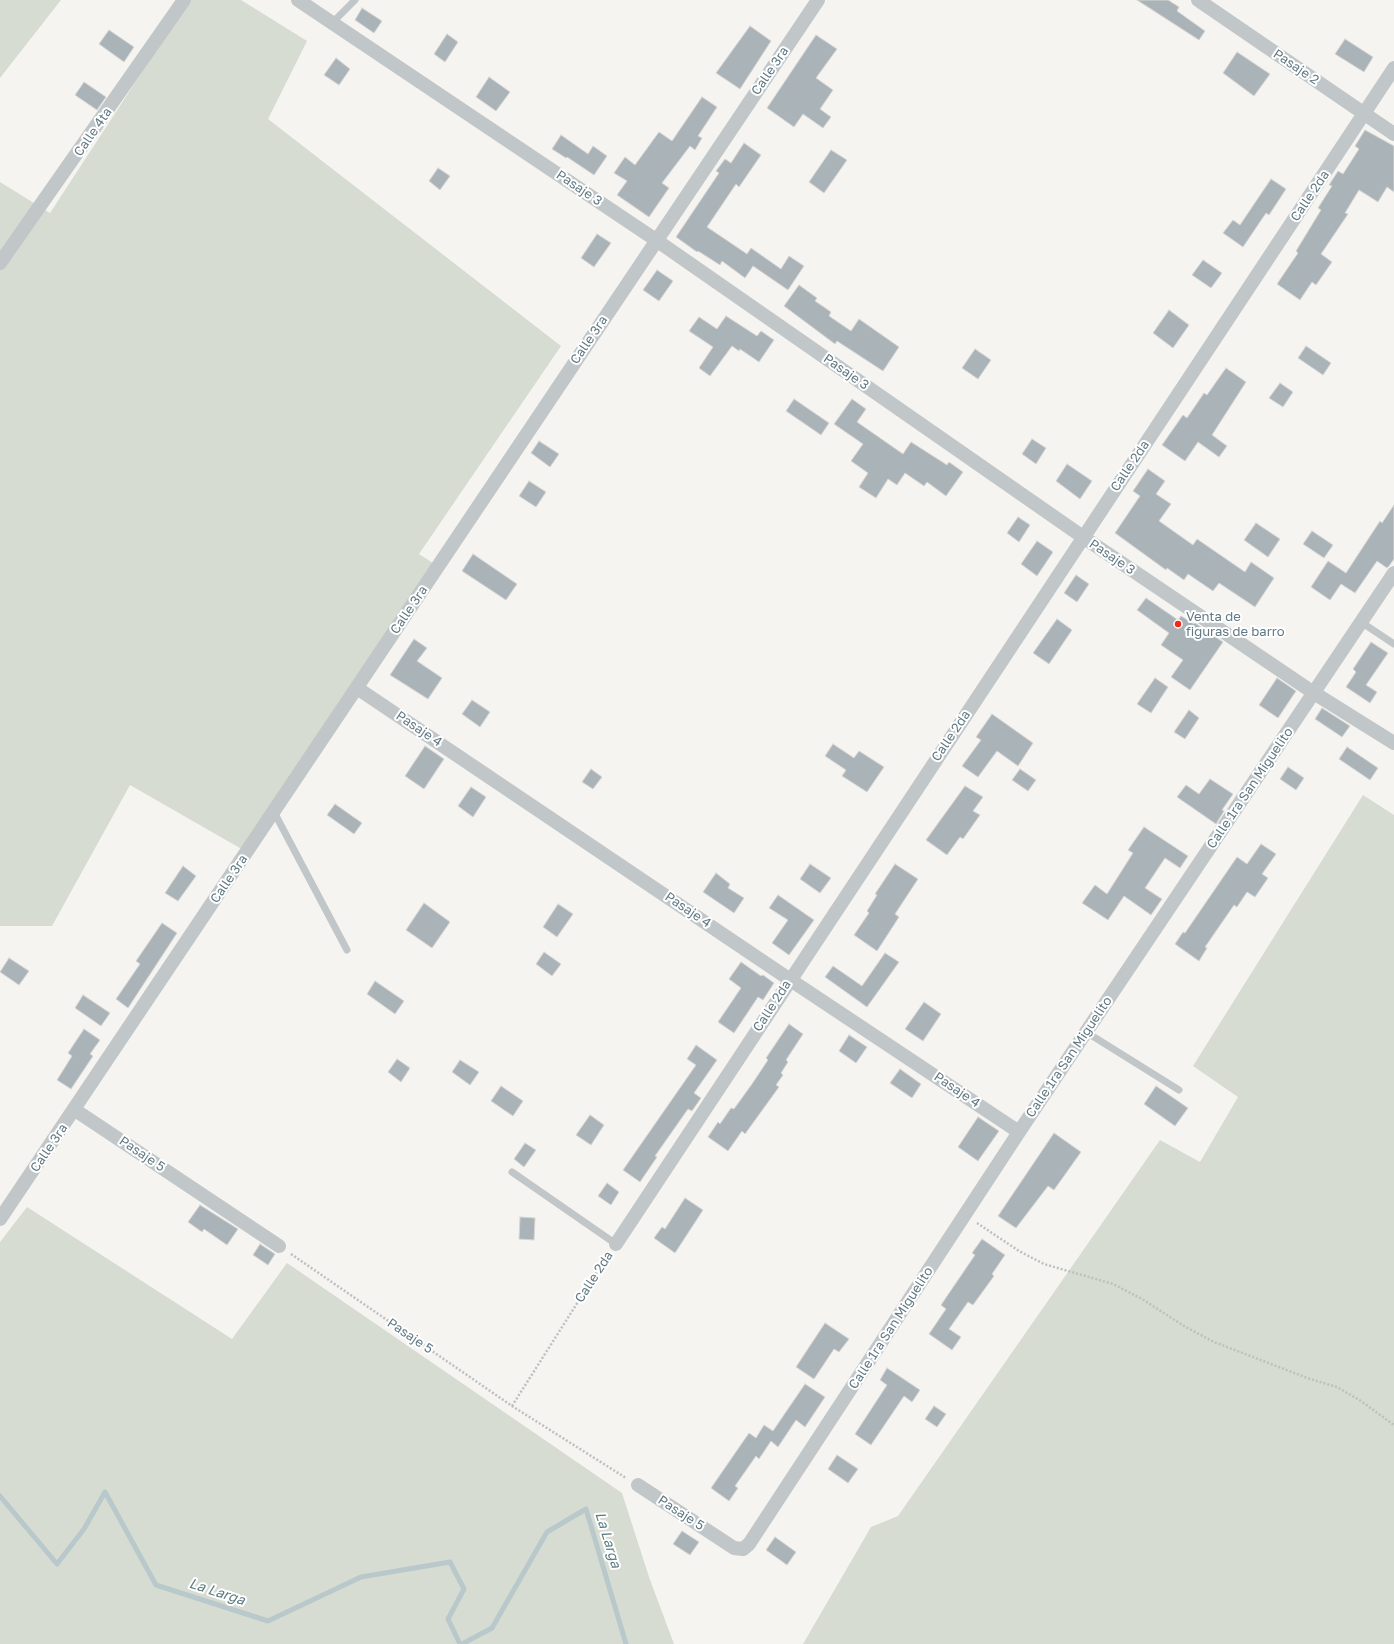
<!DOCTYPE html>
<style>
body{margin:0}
canvas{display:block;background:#f5f4f0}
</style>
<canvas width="1394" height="1644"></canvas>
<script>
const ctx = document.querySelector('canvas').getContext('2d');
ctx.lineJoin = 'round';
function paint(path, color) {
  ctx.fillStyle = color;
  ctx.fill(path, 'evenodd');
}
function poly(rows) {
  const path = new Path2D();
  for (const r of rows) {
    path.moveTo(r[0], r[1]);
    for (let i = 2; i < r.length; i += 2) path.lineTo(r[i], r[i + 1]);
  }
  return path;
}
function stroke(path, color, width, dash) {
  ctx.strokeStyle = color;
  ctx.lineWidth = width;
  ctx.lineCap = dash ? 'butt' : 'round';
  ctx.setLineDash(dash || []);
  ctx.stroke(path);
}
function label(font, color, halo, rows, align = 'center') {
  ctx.font = font + ' "Golos Text",sans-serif';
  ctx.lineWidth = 4;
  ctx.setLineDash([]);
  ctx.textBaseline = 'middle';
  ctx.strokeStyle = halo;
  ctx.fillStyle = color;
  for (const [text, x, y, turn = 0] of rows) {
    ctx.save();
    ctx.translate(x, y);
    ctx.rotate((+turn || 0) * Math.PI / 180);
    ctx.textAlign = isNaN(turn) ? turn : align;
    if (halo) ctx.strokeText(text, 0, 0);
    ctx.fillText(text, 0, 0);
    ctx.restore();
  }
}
const green = poly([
 [0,0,61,0,0,78],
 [189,0,241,0,307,41,268,119,561,346,419,554,436,565,252,855,130,785,52,926,0,926,0,182,50,213],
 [1363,795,1394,815,1394,1644,803,1644,871,1527,898,1516,1160,1140,1200,1162,1238,1097,1193,1066],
 [27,1207,232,1339,287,1263,622,1493,649,1577,674,1644,0,1644,0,1242]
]);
const stream = poly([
 [0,1496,57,1564,84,1529,105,1492,156,1585,268,1621,361,1577,450,1562,464,1589,448,1619,460,1644],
 [462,1644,492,1628,547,1532,586,1509,626,1644]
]);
const building = poly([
 [1137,0,1168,0,1179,7,1177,11,1205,31,1199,40,1137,0],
 [362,8,382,21,374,33,355,20,362,8],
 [750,26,771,41,740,89,716,73,750,26],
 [109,30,134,47,124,62,99,44,109,30],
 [447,34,458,42,445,62,434,54,447,34],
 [816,35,837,49,816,78,833,90,820,109,831,117,823,128,803,114,794,127,767,108,816,35],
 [1345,39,1373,57,1364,72,1335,54,1345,39],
 [1237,52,1270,74,1254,96,1223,73,1237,52],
 [336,58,350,69,339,85,324,75,336,58],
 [489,77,510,92,496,111,476,97,489,77],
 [84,82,106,97,97,110,75,95,84,82],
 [702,97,717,107,698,136,702,138,695,150,690,146,662,183,669,188,649,217,617,195,627,181,614,173,625,157,635,165,659,132,672,141,702,97],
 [1365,130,1394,146,1394,192,1387,187,1378,202,1359,190,1345,213,1348,214,1321,254,1332,262,1316,285,1312,282,1300,300,1277,284,1298,253,1296,251,1321,210,1318,208,1332,186,1329,185,1338,171,1343,174,1359,149,1355,146,1365,130],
 [561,135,588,154,593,146,607,156,594,175,567,157,566,158,552,149,561,135],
 [744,143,761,155,739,187,736,184,707,227,747,254,751,248,781,269,789,256,804,266,788,290,753,266,745,278,722,261,720,265,698,251,697,252,676,237,719,173,716,171,725,159,731,163,744,143],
 [831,150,847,160,824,193,809,182,831,150],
 [438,168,450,176,440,190,429,181,438,168],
 [1271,179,1286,189,1269,215,1266,213,1243,247,1223,233,1233,220,1240,225,1271,179],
 [597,234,611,243,594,267,581,258,597,234],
 [1203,260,1222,273,1211,288,1192,275,1203,260],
 [657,270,673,281,659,301,643,290,657,270],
 [799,285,817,298,815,301,831,312,829,316,851,331,859,319,899,347,883,371,837,341,835,344,784,306,799,285],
 [1169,310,1189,325,1173,348,1153,333,1169,310],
 [726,316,757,336,761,331,774,340,759,362,740,349,739,351,732,346,710,376,699,368,713,347,689,331,699,317,717,329,726,316],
 [1306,346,1331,363,1323,375,1298,358,1306,346],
 [975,349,991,360,978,379,962,368,975,349],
 [1226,368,1246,382,1212,435,1227,446,1219,457,1198,442,1185,461,1162,445,1183,415,1187,418,1204,393,1207,395,1226,368],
 [1280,383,1293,392,1283,407,1269,398,1280,383],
 [794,399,829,423,821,435,786,411,794,399],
 [852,399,866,409,857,422,903,454,911,442,947,465,949,462,963,472,946,496,927,482,924,486,905,473,897,485,888,479,876,498,859,487,868,473,851,461,863,444,834,424,852,399],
 [1032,439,1046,448,1036,464,1022,454,1032,439],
 [539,441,559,454,550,467,531,453,539,441],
 [1067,464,1092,481,1080,499,1056,481,1067,464],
 [1148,469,1165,481,1156,494,1171,504,1159,521,1193,545,1197,539,1245,572,1251,562,1274,578,1255,607,1219,583,1213,591,1188,574,1184,580,1167,568,1166,570,1115,533,1140,496,1133,491,1148,469],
 [529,481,546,492,536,507,519,496,529,481],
 [1394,505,1394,559,1389,566,1387,568,1377,561,1355,593,1341,584,1330,600,1311,587,1328,561,1346,573,1380,521,1382,523,1394,505],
 [1018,517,1030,525,1019,542,1007,533,1018,517],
 [1256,523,1280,539,1268,557,1244,540,1256,523],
 [1312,531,1333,545,1324,558,1303,544,1312,531],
 [1037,541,1053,552,1037,576,1021,564,1037,541],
 [473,554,517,584,506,600,462,571,473,554],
 [1076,575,1089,584,1077,602,1064,593,1076,575],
 [1146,598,1178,620,1181,616,1194,624,1195,623,1223,642,1190,690,1171,677,1183,660,1161,645,1169,633,1137,610,1146,598],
 [1057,619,1072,630,1049,664,1033,653,1057,619],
 [414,639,427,648,417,661,442,678,428,699,390,675,414,639],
 [1371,642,1388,653,1366,685,1377,692,1370,703,1346,687,1356,672,1353,669,1371,642],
 [1155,678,1168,687,1151,713,1137,704,1155,678],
 [1277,678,1296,691,1278,718,1259,705,1277,678],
 [472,700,490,712,480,727,462,714,472,700],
 [1322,708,1350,726,1342,737,1315,719,1322,708],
 [1189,710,1199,718,1185,739,1174,732,1189,710],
 [992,714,1033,743,1018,766,997,751,978,777,962,766,981,740,976,737,992,714],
 [833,744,854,758,859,751,884,767,867,792,842,776,846,770,825,756,833,744],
 [425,746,444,759,424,789,405,776,425,746],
 [1347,747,1378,768,1370,780,1339,759,1347,747],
 [1288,767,1304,778,1296,790,1280,779,1288,767],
 [591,769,602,777,593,789,582,782,591,769],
 [1020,769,1036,780,1028,791,1012,780,1020,769],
 [1210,779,1233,794,1222,810,1224,811,1216,824,1177,797,1186,785,1199,794,1210,779],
 [965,786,983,797,973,811,980,815,963,839,960,837,947,855,926,840,965,786],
 [471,787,486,797,473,817,458,806,471,787],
 [335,804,362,823,354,834,327,815,335,804],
 [1144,827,1188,856,1180,868,1165,858,1145,888,1162,899,1151,915,1124,896,1108,920,1082,903,1095,885,1107,894,1133,853,1128,850,1144,827],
 [1261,844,1276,854,1262,874,1268,878,1255,897,1247,892,1237,907,1234,905,1205,947,1207,948,1199,961,1175,944,1183,932,1185,933,1237,857,1247,864,1261,844],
 [810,864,831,878,820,893,800,879,810,864],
 [895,864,918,879,895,914,899,917,877,951,854,935,869,913,867,911,877,895,875,894,895,864],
 [183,866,196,876,178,901,165,893,183,866],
 [716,873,730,884,728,888,744,898,734,913,703,892,716,873],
 [778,895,814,920,789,955,772,943,788,920,769,908,778,895],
 [424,903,450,922,432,948,406,930,424,903],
 [558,904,573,914,557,937,543,927,558,904],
 [162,923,177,933,128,1008,116,999,140,964,136,961,162,923],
 [544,952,561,964,552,976,536,964,544,952],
 [885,953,899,962,867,1007,825,977,833,966,862,986,885,953],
 [9,958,29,971,19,985,0,972,9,958],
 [741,962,761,976,763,975,774,983,763,1000,758,997,734,1033,718,1022,741,988,729,979,741,962],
 [375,981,404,1001,395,1014,367,994,375,981],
 [83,995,110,1013,101,1026,75,1008,83,995],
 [924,1002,941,1014,923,1041,905,1029,924,1002],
 [789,1024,803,1034,786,1060,788,1062,781,1073,783,1075,776,1085,779,1087,745,1134,742,1131,728,1151,708,1137,718,1122,720,1124,731,1108,734,1109,752,1084,768,1060,766,1058,789,1024],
 [84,1029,100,1040,90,1054,93,1056,71,1089,57,1080,72,1056,68,1053,84,1029],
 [849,1035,867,1047,856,1063,839,1051,849,1035],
 [696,1045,717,1060,694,1093,701,1098,692,1111,688,1109,655,1156,657,1157,640,1182,623,1170,696,1065,687,1059,696,1045],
 [397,1059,410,1068,401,1082,388,1072,397,1059],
 [460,1060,479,1072,470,1085,452,1072,460,1060],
 [900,1069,921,1084,912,1098,890,1083,900,1069],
 [501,1086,523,1101,513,1116,491,1101,501,1086],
 [1156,1086,1188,1108,1175,1126,1144,1104,1156,1086],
 [590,1115,604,1125,591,1145,576,1135,590,1115],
 [978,1117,999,1131,978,1161,958,1147,978,1117],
 [1054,1133,1081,1152,1054,1190,1048,1186,1016,1228,998,1216,1054,1133],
 [525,1143,536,1150,524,1167,514,1159,525,1143],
 [607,1183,619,1192,611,1205,598,1196,607,1183],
 [685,1198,703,1210,675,1253,654,1238,662,1227,665,1229,685,1198],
 [200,1205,238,1229,227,1245,204,1229,202,1232,188,1222,200,1205],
 [520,1217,535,1218,534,1240,519,1239,520,1217],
 [982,1239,1005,1255,992,1274,994,1276,973,1305,968,1302,949,1329,961,1337,952,1350,929,1334,946,1309,941,1305,975,1255,972,1253,982,1239],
 [260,1244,275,1254,268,1265,253,1255,260,1244],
 [825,1323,849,1339,839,1352,834,1349,814,1379,796,1367,825,1323],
 [887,1368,920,1390,912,1402,904,1396,871,1445,855,1434,887,1385,880,1380,887,1368],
 [805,1384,825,1397,805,1427,796,1420,778,1447,771,1441,759,1459,756,1456,735,1486,738,1488,729,1501,711,1488,749,1433,756,1438,764,1425,773,1431,805,1384],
 [934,1406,946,1414,937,1427,925,1419,934,1406],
 [837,1455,858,1469,848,1483,828,1469,837,1455],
 [682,1531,699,1542,690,1555,673,1544,682,1531],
 [775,1537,796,1552,787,1565,766,1550,775,1537]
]);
const path = poly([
 [977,1223,1019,1251,1044,1264,1113,1284,1142,1299,1184,1326,1214,1342,1310,1379,1337,1387,1361,1401,1394,1425],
 [291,1254,512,1406,626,1478],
 [512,1406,607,1256]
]);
const service = poly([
 [332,23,355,0],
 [1361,622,1394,644],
 [274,812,347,950],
 [1086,1032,1179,1090],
 [512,1172,616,1244]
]);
const minor = poly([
 [298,0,656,240,1083,537,1314,693,1394,743],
 [1198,0,1394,134],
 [0,263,184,0],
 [357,688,789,979,1019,1132],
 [75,1110,279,1246],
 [0,1219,818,0],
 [616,1244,1394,68],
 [638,1485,734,1548,743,1549,749,1544,1019,1132,1394,573]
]);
const markers = [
 [1178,624,4,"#f12814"]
];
const streetNames = [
 ["Pasaje 2",1296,67,34],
 ["Calle 3ra",770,71,-56],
 ["Calle 4ta",93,132,-55],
 ["Pasaje 3",579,188,34],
 ["Calle 2da",1310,196,-56],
 ["Calle 3ra",589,340,-56],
 ["Pasaje 3",846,372,35],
 ["Calle 2da",1130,466,-56],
 ["Pasaje 3",1112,557,34],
 ["Calle 3ra",409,610,-56],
 ["Pasaje 4",419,729,34],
 ["Calle 2da",951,736,-56],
 ["Calle 1ra San Miguelito",1250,788,-56],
 ["Calle 3ra",229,879,-56],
 ["Pasaje 4",688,910,34],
 ["Calle 2da",772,1006,-57],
 ["Calle 1ra San Miguelito",1069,1057,-56],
 ["Pasaje 4",957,1090,34],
 ["Calle 3ra",49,1148,-56],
 ["Pasaje 5",142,1154,34],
 ["Calle 2da",594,1277,-57],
 ["Calle 1ra San Miguelito",891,1328,-57],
 ["Pasaje 5",410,1336,34],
 ["Pasaje 5",681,1513,33]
];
const poiNames = [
 ["Venta de",1186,617],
 ["figuras de barro",1186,632]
];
const waterNames = [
 ["La Larga",608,1540,73],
 ["La Larga",217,1592,18]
];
paint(green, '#d6dcd1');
stroke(stream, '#b8c8cb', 5);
paint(building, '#aab4b8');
stroke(building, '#d6d5d3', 1);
stroke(path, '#bdbfc1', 2.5, [2, 2]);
stroke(service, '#c1c6c9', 7);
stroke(minor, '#c1c6c9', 14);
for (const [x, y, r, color] of markers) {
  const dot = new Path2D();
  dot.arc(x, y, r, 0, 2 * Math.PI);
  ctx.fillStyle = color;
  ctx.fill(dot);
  stroke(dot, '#fff', 1.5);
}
label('13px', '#617984', '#fff', streetNames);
label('13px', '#617984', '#fff', poiNames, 'left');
label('italic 14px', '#5c7c81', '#fff', waterNames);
</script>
